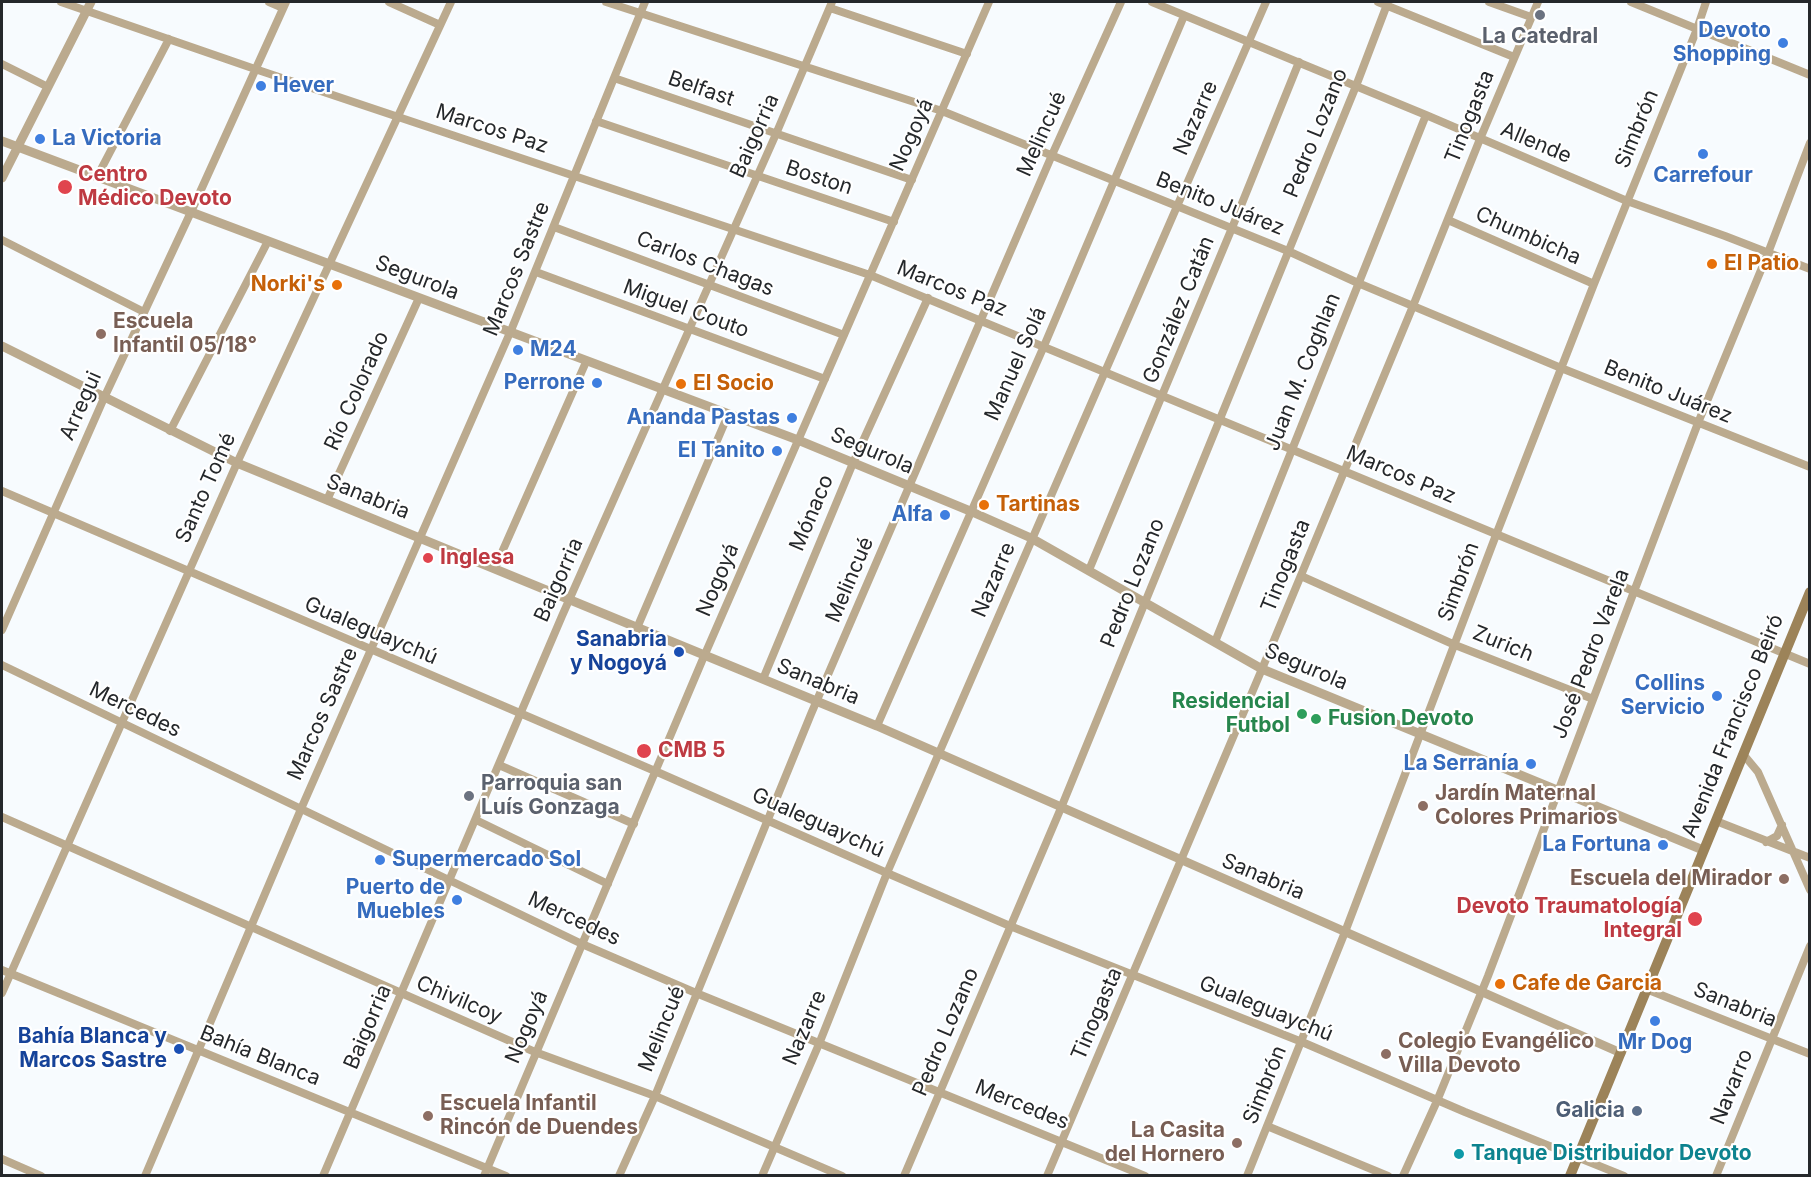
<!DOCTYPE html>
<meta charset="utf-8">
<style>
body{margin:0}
#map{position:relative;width:1811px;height:1177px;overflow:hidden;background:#f7fbfe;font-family:Inter,sans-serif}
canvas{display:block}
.frame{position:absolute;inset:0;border:3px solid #25282b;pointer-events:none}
</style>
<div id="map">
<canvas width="1811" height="1177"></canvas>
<div class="frame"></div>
</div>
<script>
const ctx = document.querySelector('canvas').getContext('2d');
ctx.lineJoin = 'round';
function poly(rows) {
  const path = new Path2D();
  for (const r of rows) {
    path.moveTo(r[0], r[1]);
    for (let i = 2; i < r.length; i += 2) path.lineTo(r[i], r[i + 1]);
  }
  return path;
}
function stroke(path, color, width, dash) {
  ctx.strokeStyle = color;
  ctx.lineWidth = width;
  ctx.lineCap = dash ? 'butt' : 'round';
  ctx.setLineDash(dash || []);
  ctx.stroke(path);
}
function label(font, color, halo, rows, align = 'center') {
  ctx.font = font + ' Inter,sans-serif';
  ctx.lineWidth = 4.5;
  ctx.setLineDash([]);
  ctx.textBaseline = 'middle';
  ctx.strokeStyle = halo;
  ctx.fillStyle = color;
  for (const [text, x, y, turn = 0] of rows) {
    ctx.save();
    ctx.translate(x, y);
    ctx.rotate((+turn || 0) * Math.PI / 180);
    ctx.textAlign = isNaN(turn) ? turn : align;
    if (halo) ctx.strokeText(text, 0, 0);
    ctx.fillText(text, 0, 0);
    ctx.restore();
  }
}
const minor = poly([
 [61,2,255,69,870,275,1810,664],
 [269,2,283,8],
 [389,2,440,25],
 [606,2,942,111,1288,251,1358,283,1561,368,1810,467],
 [1152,2,1426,115,1627,201,1725,236,1810,269],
 [1378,2,1514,57],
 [1489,2,1531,17],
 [1631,2,1810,75],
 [830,8,967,54],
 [2,64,46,86],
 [614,78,912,180],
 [596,121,894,222],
 [97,177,169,39],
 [1448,220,1594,284],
 [554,227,844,335],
 [2,240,144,312],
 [536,272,825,379],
 [170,431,268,241],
 [2,491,655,771,887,873,1010,926,1302,1042,1465,1112,1624,1176],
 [327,500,419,298],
 [495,568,586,362],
 [1089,570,1232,228,1299,62],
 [1301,576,1455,645,1593,699],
 [637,628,728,415],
 [2,630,104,398,191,212,286,2],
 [1215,642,1426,115],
 [2,665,582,944,696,993,1145,1176],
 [763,679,853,463,928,298],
 [877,726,1044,346,1184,16],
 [1743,754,1758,772,1810,890],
 [499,765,634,824],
 [2,817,535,1052,655,1096,842,1176],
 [476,820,608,884],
 [1716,821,1810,858],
 [1766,842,1777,836,1782,825],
 [2,970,506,1176],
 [1646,989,1810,1054],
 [2,993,237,463,451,2],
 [1267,1126,1388,1176],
 [2,1159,41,1176],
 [145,1176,301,809,512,328,645,2],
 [323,1176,562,616,776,134,832,2],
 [484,1176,702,661,989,2],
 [619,1176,655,1096,811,714,1052,155,1121,2],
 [762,1176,819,1044,887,873,939,753,1266,2],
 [904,1176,1061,808,1356,86,1388,2],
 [1047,1176,1262,669,1413,306,1480,139,1538,2],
 [1247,1176,1345,932,1496,535,1594,284,1697,29,1706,2],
 [1403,1176,1437,1101,1488,976,1698,423,1768,253,1810,143],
 [1716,1176,1810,946]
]);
const tertiary = poly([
 [2,141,798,440,970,511,1031,538,1262,669,1703,850],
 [2,178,91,2],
 [2,346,237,463,877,726,1621,1053]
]);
const secondary = poly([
 [1570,1176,1810,592]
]);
const markers = [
 [1540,15,6,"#6b7280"],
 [1783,43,6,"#3f7fe0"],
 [261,86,6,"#3f7fe0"],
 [40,139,6,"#3f7fe0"],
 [1703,154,6,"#3f7fe0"],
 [65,187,8,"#e0444e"],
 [1712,264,6,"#e8710a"],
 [337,285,6,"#e8710a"],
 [101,334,6,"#8d6e63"],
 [518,350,6,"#3f7fe0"],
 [597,383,6,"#3f7fe0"],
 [681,384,6,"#e8710a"],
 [792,418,6,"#3f7fe0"],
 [777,451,6,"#3f7fe0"],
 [984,505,6,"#e8710a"],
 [945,515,6,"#3f7fe0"],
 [428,558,6,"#e0444e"],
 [679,652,6,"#1a4fb4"],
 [1717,696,6,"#3f7fe0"],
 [1302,714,6,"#2e9e5b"],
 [1316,719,6,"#2e9e5b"],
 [644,751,8,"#e0444e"],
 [1531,764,6,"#3f7fe0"],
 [469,796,6,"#6b7280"],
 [1423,806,6,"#8d6e63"],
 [1663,845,6,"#3f7fe0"],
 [380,860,6,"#3f7fe0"],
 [1784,879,6,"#8d6e63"],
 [457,900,6,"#3f7fe0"],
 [1695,919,8,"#e0444e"],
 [1500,984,6,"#e8710a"],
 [1655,1021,6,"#3f7fe0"],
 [179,1049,6,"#1a4fb4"],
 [1386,1054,6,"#8d6e63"],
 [1637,1111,6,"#5c6f8a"],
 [428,1116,6,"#8d6e63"],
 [1237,1143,6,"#8d6e63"],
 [1459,1154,6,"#0f9aa8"]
];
const shopNames = [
 ["Devoto",1771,31],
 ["Shopping",1771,55],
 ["Hever",273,86,"left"],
 ["La Victoria",52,139,"left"],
 ["Carrefour",1703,176,"center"],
 ["M24",530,350,"left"],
 ["Perrone",585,383],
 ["Ananda Pastas",780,418],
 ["El Tanito",765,451],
 ["Alfa",933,515],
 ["Collins",1705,684],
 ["Servicio",1705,708],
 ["La Serranía",1519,764],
 ["La Fortuna",1651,845],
 ["Supermercado Sol",392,860,"left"],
 ["Puerto de",445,888],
 ["Muebles",445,912],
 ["Mr Dog",1655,1043,"center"]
];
const worshipNames = [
 ["La Catedral",1540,37],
 ["Parroquia san",481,784,"left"],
 ["Luís Gonzaga",481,808,"left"]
];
const streetNames = [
 ["Belfast",701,89,19],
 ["Tinogasta",1470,117,-68],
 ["Nazarre",1196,118,-66],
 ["Marcos Paz",492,129,18],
 ["Simbrón",1637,129,-68],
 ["Pedro Lozano",1316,133,-68],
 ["Melincué",1042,134,-66],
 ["Nogoyá",912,135,-66],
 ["Baigorria",755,136,-66],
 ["Allende",1536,143,23],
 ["Boston",819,178,18],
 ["Benito Juárez",1220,204,22],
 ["Chumbicha",1528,236,24],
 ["Carlos Chagas",705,264,21],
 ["Marcos Sastre",517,269,-68],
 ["Segurola",417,278,21],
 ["Marcos Paz",952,289,22],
 ["Miguel Couto",686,309,20],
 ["González Catán",1179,310,-68],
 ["Manuel Solá",1016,364,-66],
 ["Juan M. Coghlan",1303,372,-68],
 ["Río Colorado",357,391,-66],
 ["Benito Juárez",1668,392,22],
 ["Arregui",81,406,-66],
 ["Segurola",872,451,23],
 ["Marcos Paz",1401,475,23],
 ["Santo Tomé",206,488,-66],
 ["Sanabria",368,497,22],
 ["Mónaco",812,513,-67],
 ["Tinogasta",1286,566,-68],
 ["Baigorria",559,580,-66],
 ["Nogoyá",718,580,-67],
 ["Melincué",850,580,-67],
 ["Nazarre",994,580,-67],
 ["Simbrón",1459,582,-70],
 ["Pedro Lozano",1133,583,-68],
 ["Gualeguaychú",371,631,23],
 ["Zurich",1503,644,22],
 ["José Pedro Varela",1591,654,-69],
 ["Segurola",1306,667,23],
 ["Sanabria",818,682,23],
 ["Mercedes",135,710,26],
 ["Marcos Sastre",323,714,-66],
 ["Avenida Francisco Beiró",1733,726,-68],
 ["Gualeguaychú",818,823,24],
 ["Sanabria",1263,877,23],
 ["Mercedes",574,919,25],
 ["Chivilcoy",459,1000,23],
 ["Sanabria",1735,1005,22],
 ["Gualeguaychú",1266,1009,22],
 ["Tinogasta",1097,1014,-67],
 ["Baigorria",368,1027,-67],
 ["Nogoyá",527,1027,-67],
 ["Nazarre",805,1028,-67],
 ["Melincué",662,1029,-68],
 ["Pedro Lozano",946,1032,-67],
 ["Bahía Blanca",260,1056,22],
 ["Simbrón",1265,1085,-68],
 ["Navarro",1732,1087,-68],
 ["Mercedes",1022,1105,22]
];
const healthNames = [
 ["Centro",78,175],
 ["Médico Devoto",78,199],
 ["Inglesa",440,558],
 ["CMB 5",658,751],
 ["Devoto Traumatología",1682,907,"right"],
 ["Integral",1682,931,"right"]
];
const foodNames = [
 ["El Patio",1724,264],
 ["Norki's",325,285,"right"],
 ["El Socio",693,384],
 ["Tartinas",996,505],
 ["Cafe de Garcia",1512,984]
];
const educationNames = [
 ["Escuela",113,322],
 ["Infantil 05/18°",113,346],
 ["Jardín Maternal",1435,794],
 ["Colores Primarios",1435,818],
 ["Escuela del Mirador",1772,879,"right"],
 ["Colegio Evangélico",1398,1042],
 ["Villa Devoto",1398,1066],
 ["Escuela Infantil",440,1104],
 ["Rincón de Duendes",440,1128],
 ["La Casita",1225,1131,"right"],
 ["del Hornero",1225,1155,"right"]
];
const transitNames = [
 ["Sanabria",667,640],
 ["y Nogoyá",667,664],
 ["Bahía Blanca y",167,1037],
 ["Marcos Sastre",167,1061]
];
const leisureNames = [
 ["Residencial",1290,702],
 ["Futbol",1290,726],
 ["Fusion Devoto",1328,719,"left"]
];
const serviceNames = [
 ["Galicia",1625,1111]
];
const cultureNames = [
 ["Tanque Distribuidor Devoto",1471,1154]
];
stroke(minor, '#bbaa8e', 8);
stroke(tertiary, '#bbaa8e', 9);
stroke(secondary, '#9c8359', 10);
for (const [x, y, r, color] of markers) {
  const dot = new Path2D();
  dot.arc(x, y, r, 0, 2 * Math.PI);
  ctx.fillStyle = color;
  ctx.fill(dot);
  stroke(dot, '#fff', 2);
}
label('bold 21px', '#366cbe', '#fff', shopNames, 'right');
label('bold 21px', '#5b616d', '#fff', worshipNames);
label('21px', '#25282b', '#fff', streetNames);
label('bold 21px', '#be3a42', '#fff', healthNames, 'left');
label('bold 21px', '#c56008', '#fff', foodNames, 'left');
label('bold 21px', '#785e54', '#fff', educationNames, 'left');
label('bold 21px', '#164399', '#fff', transitNames, 'right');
label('bold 21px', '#27864d', '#fff', leisureNames, 'right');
label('bold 21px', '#4e5e75', '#fff', serviceNames, 'right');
label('bold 21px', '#0d838f', '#fff', cultureNames, 'left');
</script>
